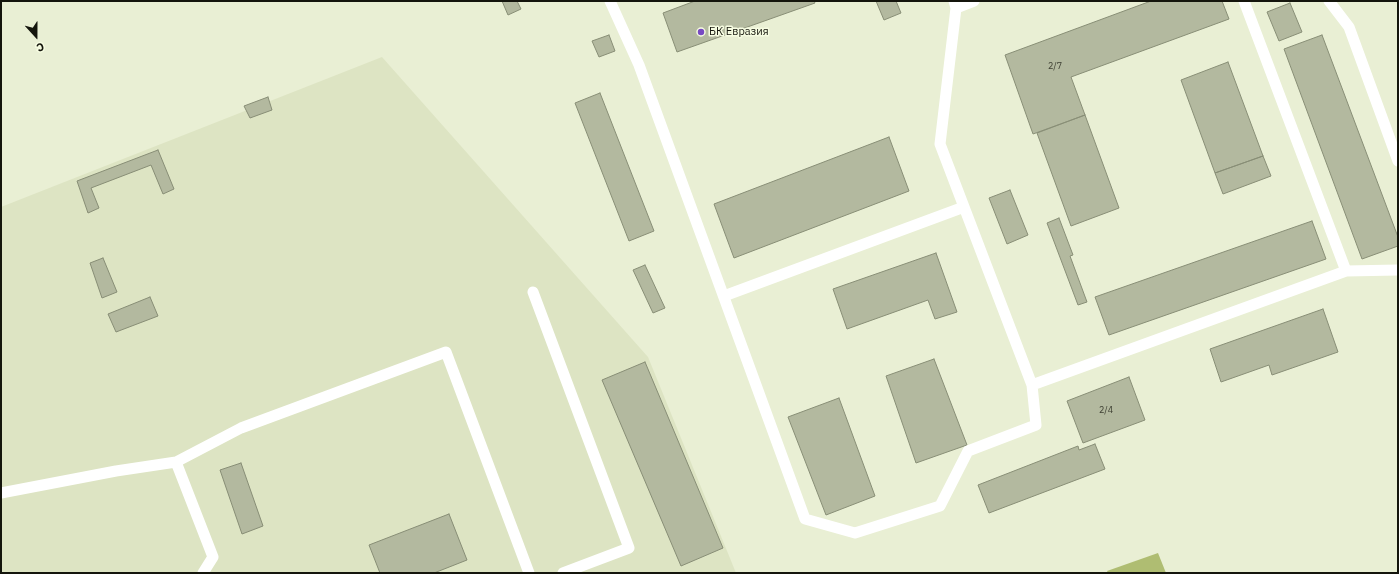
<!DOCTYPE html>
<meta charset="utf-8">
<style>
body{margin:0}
#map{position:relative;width:1399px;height:574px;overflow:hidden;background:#e9efd4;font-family:"IBM Plex Sans",sans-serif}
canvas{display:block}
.frame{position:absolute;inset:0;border:2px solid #14150c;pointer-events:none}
.north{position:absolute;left:16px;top:16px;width:40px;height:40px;-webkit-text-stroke:3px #f6fce1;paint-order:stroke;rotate:159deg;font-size:11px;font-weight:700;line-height:16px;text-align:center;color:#14150c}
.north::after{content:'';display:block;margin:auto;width:14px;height:18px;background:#14150c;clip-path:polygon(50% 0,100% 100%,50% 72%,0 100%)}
</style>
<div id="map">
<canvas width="1399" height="574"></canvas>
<div class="frame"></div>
<div class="north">С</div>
</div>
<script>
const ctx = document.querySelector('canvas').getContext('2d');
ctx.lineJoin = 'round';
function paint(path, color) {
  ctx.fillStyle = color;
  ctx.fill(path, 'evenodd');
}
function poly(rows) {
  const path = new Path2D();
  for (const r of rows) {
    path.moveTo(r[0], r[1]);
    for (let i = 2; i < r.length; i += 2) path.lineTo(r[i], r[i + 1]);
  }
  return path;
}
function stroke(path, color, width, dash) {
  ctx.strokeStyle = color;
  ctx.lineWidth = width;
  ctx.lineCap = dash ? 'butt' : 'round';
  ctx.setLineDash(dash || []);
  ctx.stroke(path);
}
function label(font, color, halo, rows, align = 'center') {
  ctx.font = font + ' "IBM Plex Sans",sans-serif';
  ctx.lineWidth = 3;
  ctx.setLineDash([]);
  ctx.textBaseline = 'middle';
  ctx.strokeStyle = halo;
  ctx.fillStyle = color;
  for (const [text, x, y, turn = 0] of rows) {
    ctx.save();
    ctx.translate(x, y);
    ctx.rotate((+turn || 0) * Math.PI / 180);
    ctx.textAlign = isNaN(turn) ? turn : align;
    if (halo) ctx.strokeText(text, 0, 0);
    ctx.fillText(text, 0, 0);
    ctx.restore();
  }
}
const built = poly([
 [382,57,648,357,736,573,1,573,1,207]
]);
const water = poly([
 [1158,553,1166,573,1108,573,1107,571]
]);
const building = poly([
 [502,1,517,1,521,9,508,15,502,1],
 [695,1,814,1,815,3,677,52,663,13,695,1],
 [876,1,896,1,901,13,884,20,876,1],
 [1151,1,1222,1,1229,19,1071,77,1085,115,1033,134,1005,55,1151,1],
 [1290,3,1302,32,1279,41,1267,12,1290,3],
 [609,35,615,51,599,57,592,41,609,35],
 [1322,35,1398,237,1398,246,1362,259,1284,49,1322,35],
 [1228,62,1263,156,1215,173,1181,80,1228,62],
 [600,93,654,231,629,241,575,103,600,93],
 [268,97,272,110,250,118,244,106,268,97],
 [1085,115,1119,208,1071,226,1037,133,1085,115],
 [889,137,909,191,734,258,714,204,889,137],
 [158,150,174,189,163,194,151,165,91,188,99,208,88,213,77,181,158,150],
 [1263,156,1271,176,1223,194,1215,173,1263,156],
 [1010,190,1028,235,1007,244,989,198,1010,190],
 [1059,218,1073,255,1070,256,1087,302,1078,305,1047,223,1059,218],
 [1312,221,1326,259,1109,335,1095,297,1312,221],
 [936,253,957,312,935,319,928,300,847,329,833,289,936,253],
 [103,258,117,292,102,298,90,263,103,258],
 [645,265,665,308,653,313,633,270,645,265],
 [150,297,158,316,116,332,108,314,150,297],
 [1323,309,1338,352,1272,375,1269,365,1221,382,1210,349,1323,309],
 [934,359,967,445,916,463,886,376,934,359],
 [645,362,723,548,681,566,602,380,645,362],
 [1129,377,1145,420,1083,443,1067,401,1129,377],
 [839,398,875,496,826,515,788,417,839,398],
 [1095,444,1105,469,989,513,978,485,1078,446,1079,450,1095,444],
 [241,463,263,526,242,534,220,470,241,463],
 [449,514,467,560,434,573,380,573,369,545,449,514]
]);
const lane = poly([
 [610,1,639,65,805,519,855,533,940,506,968,451,1036,425,1032,385,940,144,956,8,954,1],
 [1244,1,1346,271],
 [1329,1,1349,27,1398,161],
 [956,8,974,1],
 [533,292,629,548,563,573],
 [724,296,964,207],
 [1032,385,1346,271,1398,270],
 [176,462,213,557,203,573],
 [1,493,116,471,176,462,241,428,446,352,529,573]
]);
const markers = [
 [701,32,4,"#7749c2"]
];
const numberNames = [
 ["2/7",1055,66],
 ["2/4",1106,410]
];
const poiNames = [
 ["БК Евразия",709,32]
];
paint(built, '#dde4c3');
paint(water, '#afbd72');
paint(building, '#b3b99f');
stroke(building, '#888e76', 1);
stroke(lane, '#fff', 11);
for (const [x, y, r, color] of markers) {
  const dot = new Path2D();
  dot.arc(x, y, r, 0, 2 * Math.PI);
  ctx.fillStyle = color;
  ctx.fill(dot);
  stroke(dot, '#f6fce1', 1.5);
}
label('9px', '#3c3e31', null, numberNames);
label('11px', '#14150c', '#f6fce1', poiNames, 'left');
</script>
